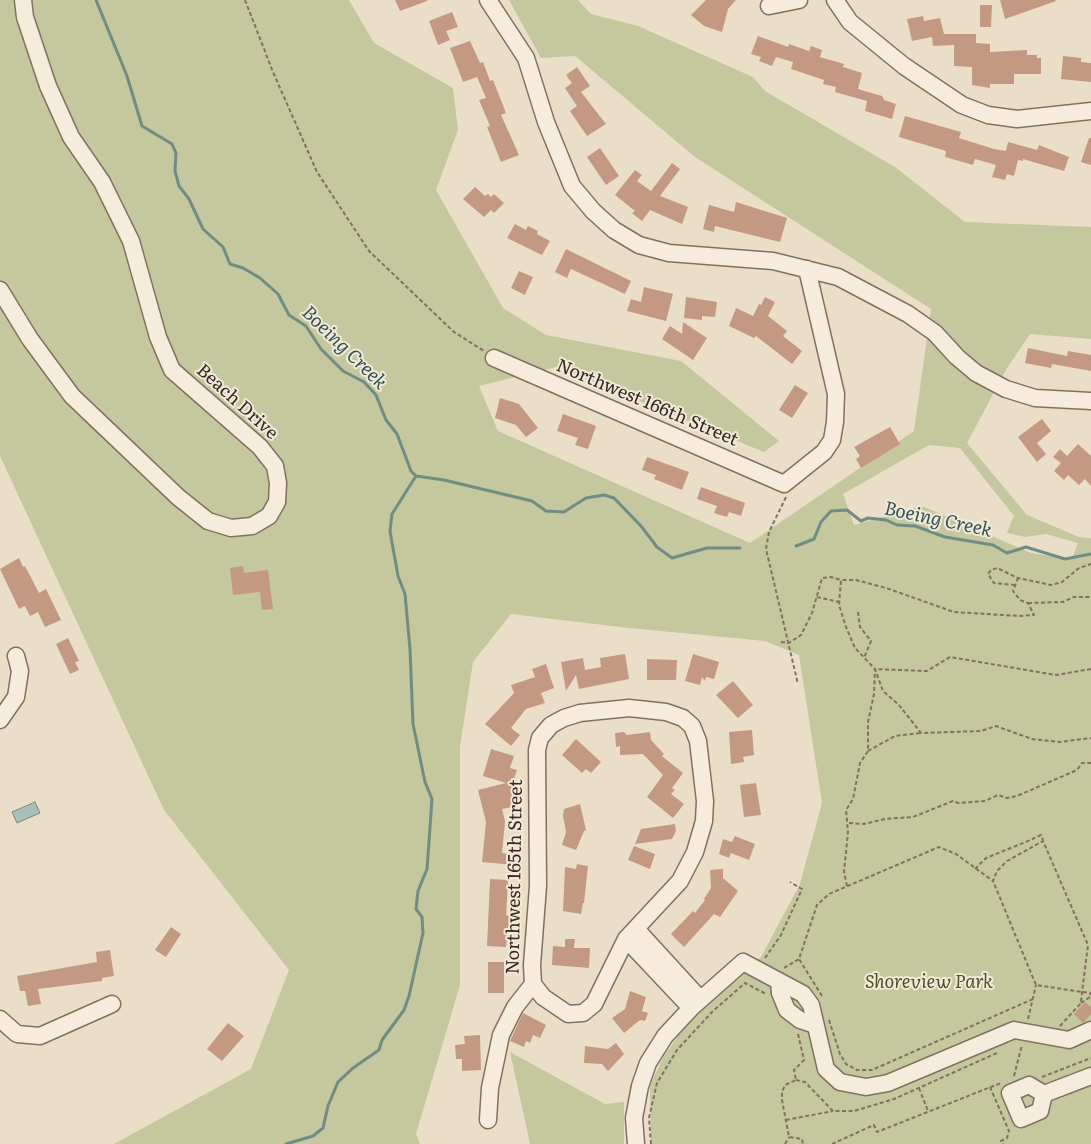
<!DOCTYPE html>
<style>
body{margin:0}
canvas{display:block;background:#eadec9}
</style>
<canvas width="1091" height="1144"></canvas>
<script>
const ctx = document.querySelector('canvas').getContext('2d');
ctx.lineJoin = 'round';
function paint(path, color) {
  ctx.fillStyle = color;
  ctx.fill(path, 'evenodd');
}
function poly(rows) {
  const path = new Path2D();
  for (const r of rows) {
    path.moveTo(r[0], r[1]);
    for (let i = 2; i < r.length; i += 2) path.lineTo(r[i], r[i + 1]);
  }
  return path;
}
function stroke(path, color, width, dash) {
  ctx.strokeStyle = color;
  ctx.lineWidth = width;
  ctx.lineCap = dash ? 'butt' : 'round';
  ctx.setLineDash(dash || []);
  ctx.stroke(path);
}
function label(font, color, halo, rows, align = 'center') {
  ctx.font = font + ' Literata,serif';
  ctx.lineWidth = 4;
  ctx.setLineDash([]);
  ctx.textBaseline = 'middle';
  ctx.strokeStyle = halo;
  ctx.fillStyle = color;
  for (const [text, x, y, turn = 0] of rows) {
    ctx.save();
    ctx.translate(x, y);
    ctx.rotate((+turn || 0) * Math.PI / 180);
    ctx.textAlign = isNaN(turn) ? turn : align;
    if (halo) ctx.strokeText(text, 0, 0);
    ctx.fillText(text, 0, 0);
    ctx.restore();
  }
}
const green = poly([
 [0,0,349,0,374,43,453,88,458,130,436,190,503,308,546,335,681,361,779,441,764,452,556,367,479,386,498,431,750,543,914,431,931,309,695,157,575,56,541,58,509,0,578,0,591,14,638,26,753,77,765,91,895,167,965,222,1091,227,1091,339,1030,334,1007,368,967,443,1027,515,1079,537,1091,538,1091,1144,651,1144,650,1085,664,1056,698,1008,761,957,800,884,822,803,799,655,765,641,629,628,511,614,473,662,460,746,460,985,416,1134,420,1144,114,1144,251,1069,289,970,164,810,0,456],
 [929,445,960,448,1014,516,1007,533,1025,537,1046,534,1078,543,1072,559,1031,553,922,506,854,525,843,494],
 [510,1052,605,1104,624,1102,624,1144,530,1144]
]);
const water = poly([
 [35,802,40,813,17,823,12,812,35,802]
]);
const stream = poly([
 [96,0,127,76,142,126,172,144,176,153,175,171,179,186,189,199,203,229,223,247,230,264,243,268,260,278,278,294,289,315,306,326,321,349,343,371,364,382,376,395,386,420,397,434,411,471,416,476,444,480,532,501,546,511,564,512,586,498,604,495,614,498,641,526,657,547,672,558,707,548,740,548],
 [796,546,814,539,821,522,831,511,847,510,861,521,868,518,886,520,897,525,915,526,945,537,993,545,1007,553,1026,547,1065,559,1091,554],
 [286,1144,313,1136,323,1128,328,1106,338,1082,353,1068,379,1050,382,1040,404,1010,409,996,423,933,422,917,416,909,418,891,427,869,432,799,425,782,413,724,410,649,405,594,398,576,390,531,392,514,416,476]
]);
const building = poly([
 [395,0,427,0,427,1,400,11],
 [706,0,736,0,728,9,722,32,704,26,691,15],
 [1000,0,1055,0,1056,1,1005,19],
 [980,5,992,5,991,27,980,27],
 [452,12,458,27,446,31,450,40,438,45,429,21],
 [923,16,924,21,940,18,944,34,976,34,976,43,990,44,990,52,1027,50,1027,55,1037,55,1037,58,1041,58,1041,74,1014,74,1014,84,990,84,990,88,972,85,972,67,954,66,954,45,933,46,932,37,912,41,907,19],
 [758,36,788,47,789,44,809,51,811,46,822,50,820,57,844,64,843,67,862,73,858,89,882,96,884,100,896,104,892,119,865,111,867,101,835,92,836,87,823,84,824,80,791,69,793,62,776,57,772,66,759,61,761,57,751,54],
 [470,41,480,63,483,62,490,81,493,80,506,113,501,115,519,155,501,162,487,127,490,126,479,100,486,98,477,77,463,82,450,48],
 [1063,56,1081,58,1081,62,1091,63,1091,82,1061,79],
 [577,67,590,86,581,92,606,124,587,136,570,111,577,106,565,88,572,83,566,75],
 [905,116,961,132,959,138,994,149,1006,151,1008,142,1037,150,1039,145,1069,157,1064,171,1023,159,1023,161,1018,160,1014,176,1007,174,1005,180,992,177,996,165,975,159,973,165,945,157,946,151,899,137],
 [1089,138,1091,138,1091,165,1081,162],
 [600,148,619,176,606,185,587,157],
 [672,163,680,169,660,196,688,207,682,224,650,210,642,221,632,213,635,211,615,195,635,170,642,175,637,181,651,191],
 [475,187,485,196,488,194,491,197,494,194,504,203,494,213,491,210,484,217,463,199],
 [736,202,787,218,780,242,715,226,714,232,703,229,709,205,734,212],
 [515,224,526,230,528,226,538,231,537,234,550,241,542,255,507,238],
 [566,249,631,281,625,294,571,269,567,278,555,272],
 [519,271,533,277,525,295,511,288],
 [644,287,673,294,666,321,627,311,631,299,641,302],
 [686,297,717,302,715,317,702,316,702,320,684,318],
 [765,297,775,302,768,316,787,331,783,336,802,351,792,364,756,336,754,338,729,326,736,308,753,316,759,304,761,305],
 [683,322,707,338,693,360,662,339,670,326,682,334],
 [1028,348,1067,356,1068,351,1091,355,1091,371,1052,364,1051,368,1025,363],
 [795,385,808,393,792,418,779,410],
 [500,398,519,404,538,428,526,437,516,425,495,418],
 [563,414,596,426,588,449,575,445,578,438,557,431],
 [1042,419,1051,431,1037,443,1046,454,1037,462,1018,437],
 [890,427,900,444,861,468,856,459,860,456,854,447],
 [1078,444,1091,456,1091,486,1085,479,1079,485,1068,475,1064,480,1054,471,1061,463,1053,457,1060,449,1067,456],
 [647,457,689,472,682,490,654,479,656,475,642,470],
 [701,487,745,503,741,516,729,512,727,517,714,513,717,506,697,499],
 [19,558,23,567,25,566,39,593,46,589,61,620,45,627,38,612,30,616,25,606,19,609,0,569],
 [243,566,244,573,268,570,273,609,262,610,260,592,233,595,230,568],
 [68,638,79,661,75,662,79,670,70,674,56,644],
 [625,654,629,679,579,689,576,675,566,691,561,662,583,658,585,670,601,667,600,658],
 [693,654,719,662,714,679,706,677,705,681,702,677,700,685,685,681],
 [647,659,677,660,676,680,647,680],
 [546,664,554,688,541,693,545,703,526,709,511,728,520,735,511,746,485,724,514,693,511,685,535,677,532,669],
 [733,681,753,705,738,718,716,695],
 [752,730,754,755,743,757,744,762,731,764,729,732],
 [624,732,627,735,650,732,651,740,664,754,662,756,683,773,672,788,675,790,671,794,684,804,673,818,647,797,663,775,643,754,620,755,620,746,616,747,615,733],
 [576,739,601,762,591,773,586,769,582,773,562,755],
 [491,749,514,756,510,768,517,770,512,784,518,806,502,809,505,821,502,853,516,855,515,865,482,862,486,822,478,790,506,783,483,776],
 [756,783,761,815,744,817,740,785],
 [580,804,586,830,584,831,576,850,562,845,566,832,563,816,564,809],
 [675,824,676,831,672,839,635,844,641,829],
 [735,836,755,844,749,860,731,853,729,858,719,854,723,839,732,842],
 [634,846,655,854,650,869,628,860],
 [577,864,588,866,584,903,583,903,581,914,563,911,565,867,576,869],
 [723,869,723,878,738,891,720,917,714,914,684,947,671,934,693,911,695,913,705,900,704,899,711,888,710,870],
 [490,879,508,880,506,915,510,916,506,947,487,946],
 [171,927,181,934,166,957,155,950],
 [565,939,575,939,574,948,590,948,589,968,552,965,553,946,565,947],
 [110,950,114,976,102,978,102,981,38,989,41,1004,28,1006,25,991,20,991,17,976,97,962,96,952],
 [488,962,504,962,504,993,488,993],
 [630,991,646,997,642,1011,648,1013,645,1021,640,1020,624,1033,612,1018,625,1009],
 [1085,1002,1091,1007,1091,1014,1083,1023,1074,1014],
 [523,1013,546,1025,540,1038,533,1035,530,1043,526,1041,524,1047,510,1041],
 [228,1023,244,1036,222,1061,207,1049],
 [480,1035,481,1070,462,1071,462,1059,456,1059,455,1045,465,1044,464,1036],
 [616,1043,624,1054,608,1071,602,1064,584,1063,585,1046,608,1049]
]);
const path = poly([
 [245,0,273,72,317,172,369,251,454,332,484,351],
 [786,497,769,532,766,549,798,684],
 [1015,585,994,583,988,574,991,570,997,568,1018,578,1051,585,1062,582,1079,568,1091,564],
 [817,597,839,602],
 [1028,603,1063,602,1074,597,1091,597],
 [858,612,860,627,871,641,864,658],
 [781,642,789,643,801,635,812,613,822,578,831,577,841,580],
 [1091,669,1056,675,950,657,927,671,875,669,883,691,899,705,921,733,981,731,996,726,1032,739,1059,742,1091,738],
 [868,751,895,736,921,733],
 [849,823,864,824,885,819,913,817,953,801,958,803,985,801,998,795,1007,798,1017,796,1077,770,1082,763,1091,763],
 [975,869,986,858,1028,841,1041,835,1043,840],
 [847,886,844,872,848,832,846,810,853,799,860,763,868,751,868,722,874,694,875,669,855,648,846,627,839,605,841,580,856,580,886,588,954,612,1019,616,1034,615,1028,603,1020,600,1013,591,1018,578],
 [765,958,781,935,802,889,790,882],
 [784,968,799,959],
 [822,996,799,959,817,905,829,894,939,847,956,854,993,881],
 [1081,1003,1090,997,1090,993],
 [1028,1019,1036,985],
 [829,1020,840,1054,846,1064,857,1070,872,1070,1033,999],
 [1060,1026,1081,1003,1082,992,1088,945,1043,841,1007,861,997,871,993,881,1036,985,1082,992,1091,993],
 [798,1034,804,1060,794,1070,796,1080,785,1085,782,1092,782,1100,789,1137,802,1139,803,1144],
 [1014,1076,1022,1045],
 [1042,1077,1091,1058],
 [796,1080,805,1082,833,1111,854,1111,894,1099,997,1053],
 [990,1087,1009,1131,1007,1138,1001,1141,1003,1144],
 [919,1088,928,1111],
 [786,1120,833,1111],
 [651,1144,649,1118,657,1083,677,1050,712,1012,745,983,766,994],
 [785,1144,789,1137],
 [832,1144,874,1125,877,1132,1001,1083]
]);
const minor = poly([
 [488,0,526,58,546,122,572,186,593,211,614,230,639,245,669,253,773,261,838,277,908,314,935,333,957,357,976,373,1006,389,1035,398,1091,401],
 [835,0,850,22,904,66,962,105,988,115,1017,119,1091,111],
 [769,6,799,0],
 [0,290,30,339,72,396,178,497,208,521,231,528,252,526,269,516,277,502,278,483,275,466,260,447,172,370,158,337,131,241,102,182,71,137,48,86,25,17,23,0],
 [494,358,784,484,824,452,832,440,835,422,836,394,807,269],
 [629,708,666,712,683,718,692,726,698,741,705,801,704,821,695,852,680,881,626,939,594,1004,583,1013,568,1014,543,997,533,984,532,965,538,886,537,750,540,738,551,725,564,718,580,713,629,708],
 [0,720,16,697,20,671,16,656],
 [636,929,700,999],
 [626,939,691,1008],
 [779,981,780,993,787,1010,800,1020,815,1025],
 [0,1019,17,1034,40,1036,112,1004],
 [1029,1085,1044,1094,1040,1111,1021,1119,1010,1093,1029,1085],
 [1044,1094,1091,1076],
 [488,1120,490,1088,501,1035,515,1007,533,984],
 [636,1144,634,1118,640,1086,648,1063,665,1036,691,1008,743,962,803,994,811,1005,826,1069,840,1082,866,1087,888,1083,1014,1030,1069,1040,1091,1030]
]);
const streetNames = [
 ["Beach Drive",237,402,42],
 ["Northwest 166th Street",647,403,23],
 ["Northwest 165th Street",515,877,-89]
];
const parkNames = [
 ["Shoreview Park",929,983]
];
const waterNames = [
 ["Boeing Creek",344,348,44],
 ["Boeing Creek",938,520,12]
];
paint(green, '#c5c79e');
paint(water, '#a9bfb7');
stroke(water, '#718c83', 1);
stroke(stream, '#718c83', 3);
paint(building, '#c49983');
stroke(minor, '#847060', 19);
stroke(path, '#847060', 2, [4, 2.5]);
stroke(minor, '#f5ecdc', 16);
label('18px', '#362a21', '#f2e9d8', streetNames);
label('italic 18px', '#4a512a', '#f2e9d8', parkNames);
label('italic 19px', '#335450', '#f2e9d8', waterNames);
</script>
